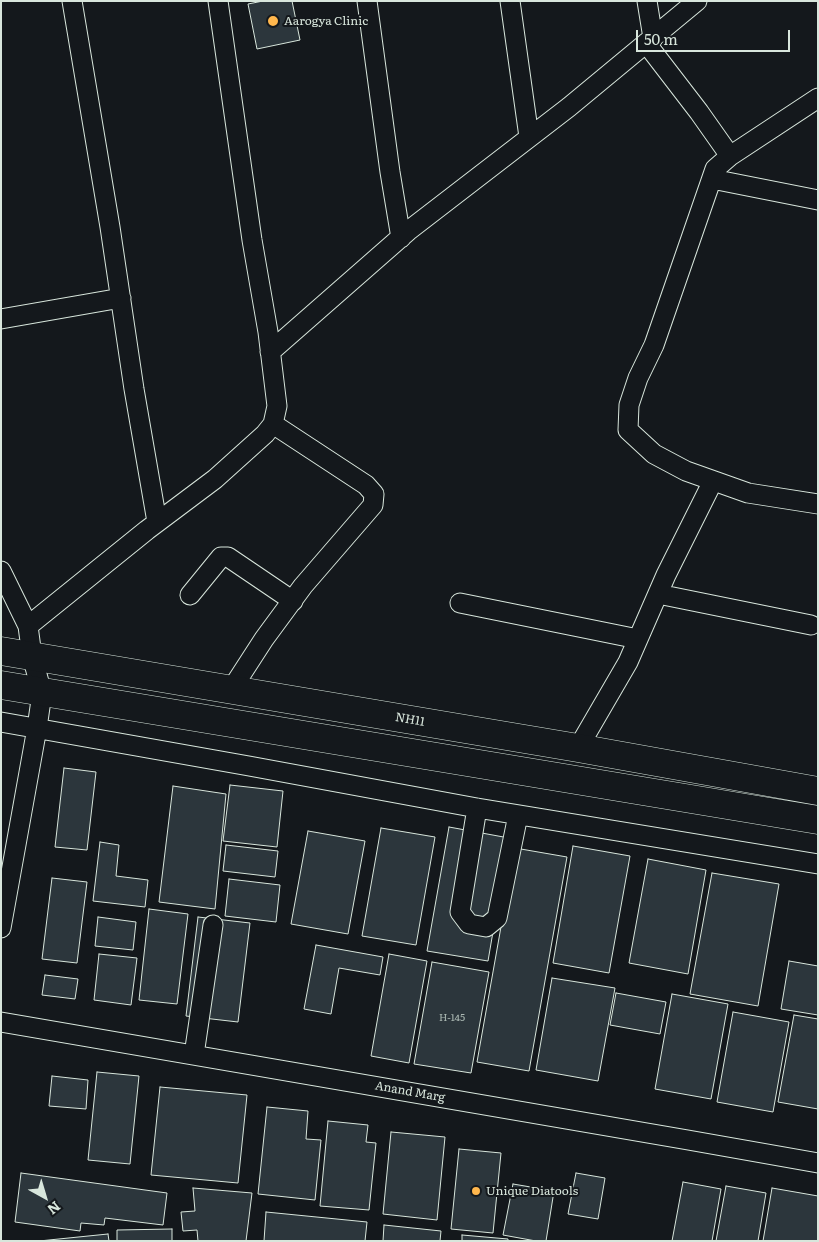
<!DOCTYPE html>
<style>
body{margin:0}
#map{position:relative;width:819px;height:1242px;overflow:hidden;background:#14181c;font-family:Literata,serif}
canvas{display:block}
.frame{position:absolute;inset:0;border:2px solid #d8e6dc;pointer-events:none}
.north{position:absolute;left:20px;top:1172px;width:50px;height:50px;-webkit-text-stroke:4px #14181c;paint-order:stroke;rotate:141deg;font-size:14px;font-weight:700;line-height:20px;text-align:center;color:#d8e6dc}
.north::after{content:'';display:block;margin:auto;width:18px;height:22px;background:#d8e6dc;clip-path:polygon(50% 0,100% 100%,50% 72%,0 100%)}
.scale{position:absolute;left:636px;top:30px;width:154px;height:22px;box-sizing:border-box;border:2px solid #d8e6dc;border-top:0;padding-left:6px;font-size:15px;line-height:18px;white-space:nowrap;color:#d8e6dc;-webkit-text-stroke:4px #14181c;paint-order:stroke}
</style>
<div id="map">
<canvas width="819" height="1242"></canvas>
<div class="frame"></div>
<div class="north">N</div>
<div class="scale">50 m</div>
</div>
<script>
const ctx = document.querySelector('canvas').getContext('2d');
ctx.lineJoin = 'round';
function paint(path, color) {
  ctx.fillStyle = color;
  ctx.fill(path, 'evenodd');
}
function poly(rows) {
  const path = new Path2D();
  for (const r of rows) {
    path.moveTo(r[0], r[1]);
    for (let i = 2; i < r.length; i += 2) path.lineTo(r[i], r[i + 1]);
  }
  return path;
}
function stroke(path, color, width, dash) {
  ctx.strokeStyle = color;
  ctx.lineWidth = width;
  ctx.lineCap = dash ? 'butt' : 'round';
  ctx.setLineDash(dash || []);
  ctx.stroke(path);
}
function label(font, color, halo, rows, align = 'center') {
  ctx.font = font + ' Literata,serif';
  ctx.lineWidth = 4;
  ctx.setLineDash([]);
  ctx.textBaseline = 'middle';
  ctx.strokeStyle = halo;
  ctx.fillStyle = color;
  for (const [text, x, y, turn = 0] of rows) {
    ctx.save();
    ctx.translate(x, y);
    ctx.rotate((+turn || 0) * Math.PI / 180);
    ctx.textAlign = isNaN(turn) ? turn : align;
    if (halo) ctx.strokeText(text, 0, 0);
    ctx.fillText(text, 0, 0);
    ctx.restore();
  }
}
const building = poly([
 [263,1,292,1,300,40,257,49,248,4,263,1],
 [64,768,96,772,87,850,55,847,64,768],
 [230,785,283,791,277,847,223,841,230,785],
 [173,786,226,794,215,909,159,902,173,786],
 [449,827,509,838,488,961,427,951,449,827],
 [381,828,435,837,416,945,362,936,381,828],
 [308,831,365,841,348,934,291,924,308,831],
 [100,842,119,845,116,876,148,880,145,907,93,901,100,842],
 [226,845,278,851,275,877,223,871,226,845],
 [573,846,630,856,609,973,553,963,573,846],
 [515,848,567,857,529,1071,477,1062,515,848],
 [648,859,706,870,688,974,629,963,648,859],
 [712,873,779,884,758,1006,690,994,712,873],
 [52,878,87,882,77,963,42,959,52,878],
 [229,879,280,885,276,922,225,916,229,879],
 [149,909,188,914,177,1004,139,1000,149,909],
 [98,917,136,922,133,950,95,946,98,917],
 [198,917,250,923,238,1022,186,1016,198,917],
 [316,945,383,957,380,975,339,968,331,1014,304,1009,316,945],
 [99,954,137,958,131,1005,94,1000,99,954],
 [389,954,427,961,409,1063,371,1056,389,954],
 [789,961,818,966,818,1015,781,1009,789,961],
 [432,962,489,972,471,1073,414,1064,432,962],
 [45,975,78,979,75,999,42,995,45,975],
 [552,978,615,988,598,1081,536,1070,552,978],
 [616,993,666,1002,660,1034,610,1025,616,993],
 [672,994,728,1004,711,1099,655,1089,672,994],
 [733,1012,789,1022,773,1112,717,1102,733,1012],
 [794,1015,818,1019,818,1109,778,1102,794,1015],
 [97,1072,139,1076,130,1164,88,1160,97,1072],
 [52,1076,88,1080,86,1109,49,1106,52,1076],
 [160,1087,247,1095,238,1183,151,1175,160,1087],
 [267,1107,308,1111,306,1139,321,1140,315,1200,258,1194,267,1107],
 [328,1121,368,1125,366,1142,376,1143,369,1210,320,1206,328,1121],
 [391,1132,445,1137,437,1220,383,1214,391,1132],
 [459,1149,501,1153,493,1233,451,1229,459,1149],
 [21,1173,167,1193,163,1225,105,1218,104,1225,81,1223,80,1231,15,1222,21,1173],
 [576,1173,605,1178,598,1219,568,1214,576,1173],
 [683,1182,721,1189,712,1241,672,1241,683,1182],
 [513,1184,554,1191,546,1241,536,1241,503,1235,513,1184],
 [726,1186,766,1193,758,1241,716,1241,726,1186],
 [193,1188,252,1193,246,1241,198,1241,197,1230,183,1231,181,1212,195,1211,193,1188],
 [772,1188,818,1196,818,1241,763,1241,772,1188],
 [266,1212,367,1222,365,1241,264,1241,266,1212],
 [384,1225,441,1231,440,1241,383,1241,384,1225],
 [172,1229,172,1241,117,1241,117,1230,172,1229],
 [108,1234,109,1241,39,1241,108,1234],
 [462,1235,508,1239,508,1241,462,1241,462,1235]
]);
const minor = poly([
 [72,1,110,227,134,389,157,522],
 [367,1,390,172,401,238],
 [510,1,529,137],
 [647,1,653,38],
 [646,43,699,112,730,156],
 [818,98,730,156,715,169,654,345,638,378,629,405,628,430,654,454,686,471,748,493,818,504],
 [712,179,818,200],
 [1,319,121,298],
 [270,352,408,231,569,107,697,1],
 [1,571,28,626,32,656,42,693,37,728,1,928],
 [658,594,811,625],
 [190,595,221,557,228,557,293,601],
 [460,603,638,639],
 [28,626,147,530,215,479,265,434,273,424,277,406,268,332,252,240,218,1],
 [231,690,264,639,303,586,373,505,374,494,366,485,273,424],
 [1,722,249,766,477,808,818,864],
 [578,748,628,662,666,575,713,481],
 [477,808,460,912,469,924,486,927,497,918,518,815],
 [1,1022,688,1140,818,1163],
 [194,1055,213,925]
]);
const trunk = poly([
 [1,651,578,748,818,791],
 [1,685,818,820]
]);
const markers = [
 [273,21,6,"#ffb74d"],
 [476,1191,5,"#ffb74d"]
];
const numberNames = [
 ["H-145",452,1018]
];
const poiNames = [
 ["Aarogya Clinic",284,21],
 ["Unique Diatools",486,1191]
];
const streetNames = [
 ["NH11",410,720,10],
 ["Anand Marg",410,1092,10]
];
paint(building, '#2c363c');
stroke(building, '#d8e6dc', 1);
stroke(minor, '#d8e6dc', 21);
stroke(trunk, '#d8e6dc', 29);
stroke(minor, '#14181c', 19);
stroke(trunk, '#14181c', 28);
for (const [x, y, r, color] of markers) {
  const dot = new Path2D();
  dot.arc(x, y, r, 0, 2 * Math.PI);
  ctx.fillStyle = color;
  ctx.fill(dot);
  stroke(dot, '#14181c', 2);
}
label('10px', '#adbab4', null, numberNames);
label('12px', '#d8e6dc', '#14181c', poiNames, 'left');
label('12px', '#d8e6dc', '#14181c', streetNames);
</script>
